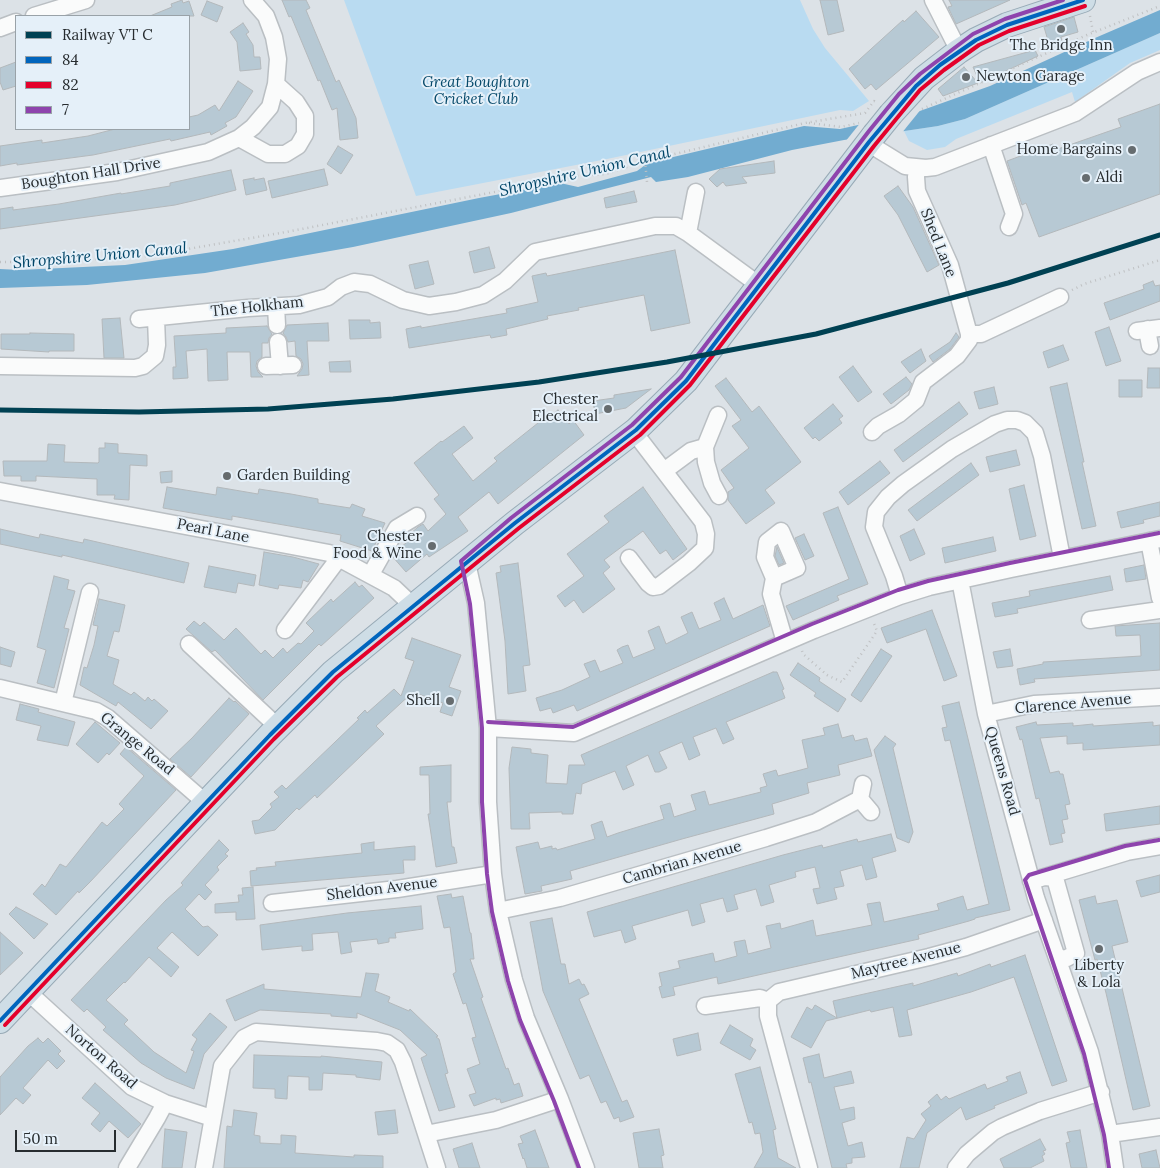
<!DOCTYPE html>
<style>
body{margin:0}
#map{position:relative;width:1160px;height:1168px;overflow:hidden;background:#dce2e7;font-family:Lora,serif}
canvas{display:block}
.legend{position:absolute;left:15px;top:15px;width:175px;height:115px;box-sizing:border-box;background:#e5f0f9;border:1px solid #99a2a8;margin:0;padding:6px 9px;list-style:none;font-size:15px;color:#272c2f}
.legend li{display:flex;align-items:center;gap:10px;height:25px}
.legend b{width:25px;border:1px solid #99a2a8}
.scale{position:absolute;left:15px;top:1130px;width:101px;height:22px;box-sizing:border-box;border:2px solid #272c2f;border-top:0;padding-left:6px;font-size:15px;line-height:18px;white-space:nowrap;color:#272c2f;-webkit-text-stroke:4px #e5f0f9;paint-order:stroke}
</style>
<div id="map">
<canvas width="1160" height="1168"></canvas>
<ul class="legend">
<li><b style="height:6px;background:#004153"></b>Railway VT C</li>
<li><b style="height:6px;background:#0065bd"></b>84</li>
<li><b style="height:6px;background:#e4002b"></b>82</li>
<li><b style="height:6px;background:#8e44ad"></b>7</li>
</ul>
<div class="scale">50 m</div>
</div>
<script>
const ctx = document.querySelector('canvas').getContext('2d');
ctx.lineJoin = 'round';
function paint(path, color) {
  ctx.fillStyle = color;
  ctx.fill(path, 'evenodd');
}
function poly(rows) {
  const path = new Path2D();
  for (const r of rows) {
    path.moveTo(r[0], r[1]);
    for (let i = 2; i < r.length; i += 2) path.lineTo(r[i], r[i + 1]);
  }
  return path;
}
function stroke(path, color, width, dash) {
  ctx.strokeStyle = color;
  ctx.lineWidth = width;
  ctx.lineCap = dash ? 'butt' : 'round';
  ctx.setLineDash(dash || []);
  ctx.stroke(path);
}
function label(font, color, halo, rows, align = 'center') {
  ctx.font = font + ' Lora,serif';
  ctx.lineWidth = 4;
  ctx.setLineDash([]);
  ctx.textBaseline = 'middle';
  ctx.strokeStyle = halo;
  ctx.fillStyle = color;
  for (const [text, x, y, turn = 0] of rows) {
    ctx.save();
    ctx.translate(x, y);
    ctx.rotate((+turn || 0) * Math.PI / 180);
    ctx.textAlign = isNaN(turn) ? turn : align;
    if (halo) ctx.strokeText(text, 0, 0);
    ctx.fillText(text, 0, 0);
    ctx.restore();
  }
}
const green = poly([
 [344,0,800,0,813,29,825,48,869,101,853,111,840,110,607,159,416,196],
 [1160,33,1160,50,1130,63,1075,102,1072,92,956,139,945,147,927,150,909,141,904,131,938,126,965,119]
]);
const water = poly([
 [1160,10,1160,33,965,119,938,126,844,140,792,150,688,177,656,182,651,177,511,213,353,247,205,273,87,285,0,288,0,269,20,270,125,265,233,249,479,198,560,183,578,187,637,171,648,163,804,126,840,129,917,112,990,86,1095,38]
]);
const pier = poly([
 [922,108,901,134,845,142,861,122]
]);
const building = poly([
 [182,0,183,3,189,1,194,16,150,16,172,7,171,4,182,0],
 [282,0,306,0,310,8,306,10,336,82,339,80,356,118,358,138,340,140,337,108,332,110,320,80,318,81,291,16,289,17,282,0],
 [820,0,837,0,844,31,828,35,820,0],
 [949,0,1010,0,956,24,948,7,952,6,949,0],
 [207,1,223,7,217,22,201,15,207,1],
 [916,11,939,37,876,90,871,84,865,89,849,69,903,20,904,22,916,11],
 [1074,17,1078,32,1061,37,1062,41,1049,44,1044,27,1074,17],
 [243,23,249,32,246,34,253,45,254,57,260,57,261,69,240,71,237,42,230,32,243,23],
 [1035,50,1038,56,980,83,973,67,1035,50],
 [16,62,16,86,3,90,0,82,0,68,16,62],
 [964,67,978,83,943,96,938,89,964,67],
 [238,81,253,91,236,117,225,123,227,126,211,135,210,132,171,141,170,139,93,155,17,165,17,163,0,166,0,146,42,140,42,143,88,136,115,129,189,129,189,117,198,115,215,105,219,111,238,81],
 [1160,104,1160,194,1039,237,1026,203,1022,205,1007,161,1053,144,1055,150,1121,127,1118,119,1160,104],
 [338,146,353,155,341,174,327,164,338,146],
 [774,161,775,173,742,177,747,183,726,186,723,182,717,187,709,179,720,169,774,161],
 [324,169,328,185,272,198,268,181,324,169],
 [231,170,236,190,201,199,175,205,0,229,0,209,13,207,13,210,59,204,121,193,121,194,170,186,170,183,231,170],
 [254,178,254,180,264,178,267,190,246,195,243,180,254,178],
 [898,186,913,207,939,265,927,272,898,215,884,196,898,186],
 [634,191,637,202,606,208,604,198,634,191],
 [489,247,495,268,474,273,469,252,489,247],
 [675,250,690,323,651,331,644,295,578,308,579,310,547,316,548,319,506,329,507,335,491,338,490,335,409,348,406,329,421,326,421,328,507,313,506,309,538,302,532,276,546,273,547,276,675,250],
 [428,261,434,284,415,289,409,265,428,261],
 [1153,281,1155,286,1160,285,1160,301,1110,320,1104,303,1144,289,1143,285,1153,281],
 [120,318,124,358,104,358,102,319,120,318],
 [349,320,370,320,370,323,380,322,381,338,350,339,349,320],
 [328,323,329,341,307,341,309,375,297,376,302,369,303,364,301,359,296,356,295,341,288,342,286,337,283,333,287,325,328,323],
 [267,326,272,334,269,338,268,343,262,343,262,357,257,361,256,366,258,372,263,377,251,377,250,352,227,352,228,380,208,381,207,349,186,351,188,378,173,379,173,367,176,367,174,336,226,333,226,328,267,326],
 [1109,327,1121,361,1106,366,1095,332,1109,327],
 [30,333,74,334,74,351,49,351,49,352,1,349,1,334,30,334,30,333],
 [956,333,959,337,950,349,933,362,929,356,950,342,956,333],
 [1063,345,1069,360,1048,368,1043,352,1063,345],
 [921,349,926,361,910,373,901,362,921,349],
 [350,361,351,372,330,372,329,362,350,361],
 [853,366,872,392,858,402,839,377,853,366],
 [1148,368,1160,368,1160,388,1147,388,1148,368],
 [906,377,912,384,909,390,891,404,883,394,906,377],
 [726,378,752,412,759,406,801,462,765,490,775,503,746,524,728,500,728,492,734,488,721,470,749,448,732,426,741,420,715,386,726,378],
 [1119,380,1142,380,1142,397,1119,397,1119,380],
 [1067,383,1084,462,1082,462,1096,526,1082,529,1050,387,1067,383],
 [994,387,998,404,979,409,974,392,994,387],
 [651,389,626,408,595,414,593,401,614,398,614,395,651,389],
 [959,402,968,414,903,462,894,450,959,402],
 [833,404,843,416,839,419,842,423,819,441,815,437,813,439,804,428,833,404],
 [558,410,569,424,573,420,584,435,498,504,489,492,458,517,468,531,429,557,427,554,406,572,392,556,394,553,413,537,410,534,418,527,423,524,428,531,446,514,434,499,439,495,414,463,441,441,442,442,464,426,473,438,452,454,473,481,497,461,494,458,543,419,544,421,558,410],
 [105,443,118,444,118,453,147,455,147,466,130,465,129,500,114,499,115,495,97,495,97,479,36,476,36,481,21,481,21,476,4,476,3,461,47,461,48,444,65,445,64,462,98,463,99,462,99,448,105,448,105,443],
 [1016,450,1020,465,990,472,986,457,1016,450],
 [880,461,890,473,848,505,839,492,880,461],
 [971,463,979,475,917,521,908,510,971,463],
 [172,471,172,482,161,483,160,472,172,471],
 [1024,485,1036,536,1020,540,1009,489,1024,485],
 [167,487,216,495,217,487,258,494,259,489,291,494,318,499,318,503,350,508,352,504,365,509,362,516,385,523,372,551,340,541,341,535,232,516,232,520,163,508,167,487],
 [643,487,687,549,673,560,666,550,660,554,643,531,604,560,610,567,603,573,615,589,583,613,574,600,565,607,557,596,584,576,567,554,609,522,604,516,643,487],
 [1160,502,1160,516,1143,520,1144,523,1121,528,1117,512,1160,502],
 [838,507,868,584,837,596,839,600,793,620,786,606,849,579,823,513,838,507],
 [0,529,39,538,40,534,83,543,84,539,189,563,184,583,62,555,62,557,0,544,0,529],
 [914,529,925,554,910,561,900,536,914,529],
 [804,534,814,556,805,560,795,538,804,534],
 [993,537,996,551,945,563,942,548,993,537],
 [777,547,784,563,779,565,775,556,777,547],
 [264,552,293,557,319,564,308,582,303,580,301,588,279,585,278,589,259,585,264,552],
 [518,563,530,665,523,666,526,691,508,694,505,641,496,573,501,572,500,566,518,563],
 [1144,565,1146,579,1126,582,1124,569,1144,565],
 [209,566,256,575,254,586,238,583,236,593,204,587,209,566],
 [54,576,69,580,67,589,75,591,64,628,69,629,54,688,37,683,46,650,37,647,54,576],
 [1110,576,1113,590,1017,609,1018,613,995,617,992,603,1030,596,1029,591,1110,576],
 [355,582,359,587,362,585,374,598,321,646,319,644,263,700,215,650,212,652,186,629,194,621,200,626,204,622,224,640,236,628,261,654,265,650,273,658,283,648,287,653,298,643,301,644,314,631,306,623,331,599,333,602,355,582],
 [724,598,733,619,763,605,770,626,577,711,574,705,553,713,551,708,540,711,536,698,562,690,590,677,584,664,595,660,600,672,623,663,617,650,622,647,628,645,633,658,655,649,648,631,659,626,666,644,688,633,681,617,692,612,699,629,721,620,714,603,724,598],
 [99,599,125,605,119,632,114,631,107,656,119,660,113,684,131,695,134,692,145,701,148,697,152,701,154,699,168,711,151,729,118,702,116,706,80,685,84,667,87,668,94,645,98,626,93,625,99,599],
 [932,610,957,676,944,681,926,629,887,643,881,628,932,610],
 [1160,623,1160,670,1034,679,1035,682,1020,685,1017,669,1043,664,1043,662,1141,656,1140,635,1116,636,1115,626,1160,623],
 [412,638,461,655,449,687,461,691,452,716,440,712,443,703,413,692,376,726,384,734,317,798,315,795,299,810,297,808,275,830,255,834,252,821,259,820,272,807,270,804,279,797,274,792,282,785,286,789,359,719,357,718,365,710,367,713,394,689,401,696,414,661,405,658,412,638],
 [0,647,15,652,11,667,0,664,0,647],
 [881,649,892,656,861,702,851,695,881,649],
 [1010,649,1013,666,997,668,993,652,1010,649],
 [798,663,820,678,819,681,846,699,838,712,814,696,816,693,790,675,798,663],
 [773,672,777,672,784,689,782,690,785,698,726,722,734,739,723,744,716,728,693,737,700,755,689,760,682,742,659,752,667,768,659,772,655,772,648,755,626,766,634,785,623,790,615,771,582,784,581,794,576,793,573,814,562,814,562,812,529,813,530,829,511,829,509,768,512,747,531,749,531,753,548,755,546,783,567,784,569,765,585,765,581,755,773,672],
 [229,698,234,702,235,701,249,714,191,777,170,759,192,738,229,698],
 [959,702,1010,910,975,918,975,919,969,921,918,935,919,939,718,984,717,977,673,987,675,995,662,998,659,987,662,986,659,973,680,968,678,961,713,953,715,962,737,956,734,942,745,940,748,954,771,948,766,926,780,923,781,929,813,920,816,936,872,925,867,904,880,902,884,922,939,910,937,904,963,896,967,910,989,904,950,740,945,741,942,728,947,727,942,706,959,702],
 [20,704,39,709,38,712,75,722,68,746,37,740,41,726,16,720,20,704],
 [95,722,120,743,109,755,107,753,98,763,76,744,95,722],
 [1036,722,1037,725,1073,723,1073,726,1093,724,1093,726,1153,722,1153,726,1160,725,1160,745,1083,750,1083,743,1067,744,1067,736,1040,738,1050,773,1059,771,1060,774,1063,774,1070,804,1065,805,1068,819,1062,820,1065,833,1061,834,1063,842,1050,845,1039,798,1036,799,1022,739,1020,740,1016,727,1036,722],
 [838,724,842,738,853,735,855,741,867,738,872,756,838,765,840,775,807,783,809,793,772,804,774,814,682,839,570,871,572,879,541,886,542,891,525,894,516,847,538,842,540,849,552,846,552,849,556,848,557,850,595,839,591,825,602,821,607,837,618,833,664,819,660,806,670,803,674,817,696,810,691,795,705,791,709,805,761,792,760,788,767,786,763,774,776,770,778,776,808,768,802,740,825,735,823,728,838,724],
 [885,736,896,744,893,748,913,832,909,843,897,838,874,750,885,736],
 [126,747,176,790,90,882,79,893,78,891,56,915,33,894,42,884,45,887,60,864,66,867,102,822,107,826,124,809,119,804,144,776,120,754,126,747],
 [451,765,451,802,447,802,452,847,454,847,457,863,436,867,428,814,430,814,429,775,420,775,420,767,451,765],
 [1160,806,1160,824,1106,831,1104,814,1160,806],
 [891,834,896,851,872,858,877,877,866,880,862,865,840,871,844,886,834,888,837,899,817,904,813,889,820,888,815,867,795,872,796,877,769,885,774,902,761,906,756,889,734,895,738,909,727,912,723,898,700,904,705,922,692,926,688,910,632,926,636,939,625,943,621,930,594,937,587,912,783,855,822,845,823,848,857,839,858,842,891,834],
 [219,840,229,850,225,854,228,856,217,867,219,870,205,885,212,892,205,900,199,894,185,909,203,927,208,926,218,935,198,956,172,932,157,948,179,967,171,977,149,957,125,983,124,982,106,1000,128,1020,124,1024,154,1052,186,1073,194,1051,191,1050,197,1039,192,1035,210,1013,227,1027,204,1054,194,1089,166,1078,141,1063,103,1030,106,1027,87,1009,84,1012,71,1000,166,900,183,885,181,883,219,840],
 [374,842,374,850,415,846,415,860,403,860,404,873,251,886,250,871,257,870,256,868,276,866,275,862,362,853,361,844,374,842],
 [1160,875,1160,892,1141,897,1136,881,1160,875],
 [253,887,255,919,236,920,236,912,215,913,215,904,239,902,238,895,243,895,242,888,253,887],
 [451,894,452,898,463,896,470,933,471,933,474,959,470,959,483,997,481,998,506,1069,508,1068,514,1085,519,1083,523,1096,501,1103,500,1099,496,1100,496,1098,474,1106,469,1095,476,1093,467,1069,480,1064,472,1038,476,1037,466,1003,463,1004,453,974,456,972,450,927,444,928,437,896,451,894],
 [1095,896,1097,904,1117,900,1128,942,1112,946,1150,1106,1133,1110,1106,993,1097,959,1095,960,1079,900,1095,896],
 [421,906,423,929,395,933,396,938,389,938,389,942,378,944,377,939,350,942,352,952,341,954,338,932,312,934,313,950,302,951,302,946,262,950,260,925,347,913,421,906],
 [16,907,48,924,34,939,9,914,16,907],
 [552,918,561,964,565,964,569,984,579,979,582,985,584,984,589,994,579,999,622,1102,627,1100,634,1117,620,1122,619,1117,614,1119,606,1101,601,1103,589,1075,580,1079,543,991,530,922,552,918],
 [0,932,23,953,0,975,0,932],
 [1025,955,1067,1081,1052,1086,1014,977,971,992,907,1010,912,1035,899,1037,893,1007,871,1012,870,1010,826,1021,811,1048,791,1037,807,1007,812,1010,815,1005,837,1018,833,1001,913,983,913,986,957,973,958,976,990,964,991,967,1025,955],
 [366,973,379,974,375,991,390,997,388,1002,409,1011,410,1009,438,1036,436,1037,439,1039,448,1073,445,1074,455,1107,439,1111,421,1058,427,1055,400,1030,357,1013,357,1018,331,1016,331,1014,260,1010,235,1021,226,1000,264,984,264,989,361,997,366,973],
 [730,1025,753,1039,750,1046,756,1050,750,1060,720,1043,730,1025],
 [698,1033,701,1050,677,1056,673,1039,698,1033],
 [38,1038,43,1043,48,1038,61,1051,58,1054,65,1061,57,1069,48,1060,23,1088,31,1095,23,1104,16,1098,0,1115,0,1077,28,1046,38,1038],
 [819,1054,824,1078,851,1071,854,1083,834,1087,840,1110,854,1107,855,1119,842,1123,848,1146,862,1142,865,1157,852,1158,852,1163,846,1164,847,1168,832,1168,811,1082,809,1083,806,1070,803,1058,819,1054],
 [254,1055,321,1057,321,1056,382,1062,380,1080,356,1077,356,1075,323,1073,322,1090,309,1090,309,1077,288,1076,287,1099,275,1098,275,1089,253,1088,254,1055],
 [760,1067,776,1129,773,1130,778,1158,796,1168,754,1168,763,1152,760,1133,755,1134,752,1122,749,1123,735,1074,760,1067],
 [1020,1072,1027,1093,994,1106,995,1108,966,1120,961,1107,927,1133,919,1168,900,1168,907,1137,914,1139,926,1120,921,1114,931,1106,928,1102,937,1094,941,1100,946,1096,949,1099,985,1084,987,1089,1008,1081,1006,1077,1020,1072],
 [95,1083,141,1124,128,1138,109,1121,100,1132,91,1124,100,1113,82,1098,95,1083],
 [234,1110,257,1113,254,1135,260,1136,260,1143,281,1144,281,1135,296,1136,295,1153,354,1157,354,1155,383,1156,383,1168,224,1168,227,1126,232,1127,234,1110],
 [395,1110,398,1133,378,1135,375,1112,395,1110],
 [165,1129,187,1132,182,1168,162,1168,165,1129],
 [659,1129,664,1155,661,1156,663,1168,639,1168,633,1133,659,1129],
 [535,1130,541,1146,549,1168,527,1168,524,1158,523,1159,518,1144,523,1143,520,1136,535,1130],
 [1080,1130,1087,1168,1071,1168,1066,1143,1070,1142,1067,1132,1080,1130],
 [1040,1139,1046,1150,1043,1151,1045,1154,1042,1156,1044,1161,1030,1168,1004,1168,1000,1159,1040,1139],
 [472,1143,480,1168,459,1168,453,1149,472,1143],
 [1156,1150,1160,1168,1142,1168,1139,1154,1156,1150]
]);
const path = poly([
 [1090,16,1093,32],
 [922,109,1087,35,1160,6],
 [809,123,841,127,859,123],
 [645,161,647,182],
 [0,262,46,262,147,256,286,232,578,176,606,174,645,161,805,123,865,113,874,101,876,102],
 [1072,290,1084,284,1160,260],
 [802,651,803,654,827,675,842,682,877,631,873,621]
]);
const minor = poly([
 [933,0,959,51],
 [34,16,86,0],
 [0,28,16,22],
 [239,138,268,154,285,154,298,146,305,134,305,116,296,102,276,84],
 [869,142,879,150,905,166,926,168,935,167,1075,113,1137,72,1160,62],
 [991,145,1014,214,1009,227],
 [917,168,916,177,917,191,950,265,969,334,981,334,1060,297],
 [0,188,117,172,208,152,239,138,253,127,270,107,276,84,278,59,274,37,266,16,252,0],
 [696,192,688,233,759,285],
 [276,306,277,325],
 [139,319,248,308,299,305,328,297,341,287,354,282,370,284,403,300,429,306,456,302,483,295,505,281,535,252,655,226,676,226,688,233],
 [1148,329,1148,335,1150,346],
 [1137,331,1160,328],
 [278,342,280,366],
 [0,366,135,368,143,366,155,356,157,345,156,318],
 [266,366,293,365],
 [872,432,878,426,899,414,916,400,923,382,957,356,969,340,969,334],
 [705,447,706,462,712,483,719,496],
 [664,471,691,451,705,447,718,415],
 [0,491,329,553,394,588,413,606],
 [1149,541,1160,598],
 [629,558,648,583,653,587,659,586,689,563,705,548,706,534,703,522,634,432],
 [467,563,476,603,488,728,488,802,493,874,498,911,514,980,526,1018,560,1099,586,1168],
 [371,574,397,528,417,516],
 [774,578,797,568,781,531,767,542,765,557,774,578,771,594,785,642],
 [960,580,986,714,1036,898,1090,1052,1110,1134,1115,1168],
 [900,596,894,576,874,527,876,512,888,497,903,484,952,449,995,424,1007,420,1017,420,1025,423,1035,433,1042,456,1062,558],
 [1090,620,1160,610],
 [285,630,339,558],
 [189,644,278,727],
 [0,688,96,711,108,718,206,803],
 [63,703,90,592],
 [986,714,1034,704,1160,697],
 [488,728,574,733,814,630,900,596,929,587,1011,569,1160,539],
 [863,784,860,799,871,812],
 [1045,877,1055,878,1076,953,1067,958,1058,959],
 [1031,881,1127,852,1160,846],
 [272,903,397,889,493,874],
 [498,911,560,898,766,838,816,822,860,799],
 [28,992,132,1087,165,1103,212,1118],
 [705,1006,760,998,768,1001],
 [426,1134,496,1120,560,1099],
 [1110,1134,1160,1127],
 [127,1168,157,1118,165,1103],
 [204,1168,222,1066,244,1038,256,1032,377,1041,387,1043,397,1050,403,1062,437,1168],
 [809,1168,768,1016,768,1001,779,992,929,957,966,947,1044,920],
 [956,1168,967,1154,993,1132,1002,1127,1040,1111,1101,1092]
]);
const highway = poly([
 [891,114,924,78,959,51,976,40,1007,25,1083,0],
 [0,1021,270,735,333,672,515,523,636,430,686,381,874,135]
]);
const highwayBridge = poly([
 [874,135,891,114]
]);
const bus1 = poly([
 [0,1021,270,735,333,672,515,523,636,430,686,381,869,142,916,86,940,65,976,40,1007,25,1083,0]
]);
const bus2 = poly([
 [5,1025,274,739,337,677,519,528,640,435,690,385,874,146,920,90,944,70,979,45,1009,31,1085,6]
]);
const bus3 = poly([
 [488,722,573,727,812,624,898,590,928,581,1010,563,1159,533],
 [579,1168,554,1101,520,1020,508,981,492,912,487,874,482,802,482,728,470,604,461,561,511,518,632,425,681,377,869,131,899,94,920,74,973,34,1005,19,1063,0],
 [1109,1168,1104,1135,1084,1054,1025,880,1029,875,1125,846,1159,840]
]);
const rail1 = poly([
 [0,410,139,412,268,409,393,399,539,382,667,362,816,334,1008,283,1160,235]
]);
const markers = [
 [1061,29,5,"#666c6f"],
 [966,77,5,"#666c6f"],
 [1132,150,5,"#666c6f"],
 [1086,178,5,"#666c6f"],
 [608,409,5,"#666c6f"],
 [227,476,5,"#666c6f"],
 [432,546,5,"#666c6f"],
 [450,701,5,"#666c6f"],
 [1099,949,5,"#666c6f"]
];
const poiNames = [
 ["The Bridge Inn",1061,46,"center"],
 ["Newton Garage",976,77,"left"],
 ["Home Bargains",1122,150],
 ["Aldi",1096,178,"left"],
 ["Chester",598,400],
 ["Electrical",598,417],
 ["Garden Building",237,476,"left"],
 ["Chester",422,537],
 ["Food & Wine",422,554],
 ["Shell",440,701],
 ["Liberty",1099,966,"center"],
 ["& Lola",1099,983,"center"]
];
const parkNames = [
 ["Great Boughton",476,83],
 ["Cricket Club",476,100]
];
const streetNames = [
 ["Boughton Hall Drive",91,174,-9],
 ["Shed Lane",938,243,68],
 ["The Holkham",257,307,-6],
 ["Pearl Lane",213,531,11],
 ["Clarence Avenue",1073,704,-5],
 ["Grange Road",137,744,39],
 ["Queens Road",1002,771,74],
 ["Cambrian Avenue",682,863,-16],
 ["Sheldon Avenue",382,889,-7],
 ["Maytree Avenue",906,961,-14],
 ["Norton Road",101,1057,41]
];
const waterNames = [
 ["Shropshire Union Canal",585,172,-13],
 ["Shropshire Union Canal",100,256,-5]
];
paint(green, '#b9dbf1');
paint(water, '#72acd0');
paint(pier, '#dce2e7');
paint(building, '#b7c9d4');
stroke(building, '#b3b8bb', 1);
stroke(minor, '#babfc3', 19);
stroke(highway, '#98aab6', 26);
stroke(path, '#bfc1c3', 2.5, [1, 4]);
stroke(minor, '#fafbfb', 16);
stroke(highway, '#cedde6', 24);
stroke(highwayBridge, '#98aab6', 26, []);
stroke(highwayBridge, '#cedde6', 24);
stroke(bus1, '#0065bd', 4);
stroke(bus2, '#e4002b', 4);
stroke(bus3, '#8e44ad', 4);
stroke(rail1, '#004153', 5);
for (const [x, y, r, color] of markers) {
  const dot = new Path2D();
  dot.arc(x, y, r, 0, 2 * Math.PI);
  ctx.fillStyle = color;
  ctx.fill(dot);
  stroke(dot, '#e5f0f9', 2);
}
label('15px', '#272c2f', '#e5f0f9', poiNames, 'right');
label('italic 15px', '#074a6b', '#e5f0f9', parkNames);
label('15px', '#272c2f', '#e5f0f9', streetNames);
label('italic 16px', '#004567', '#e5f0f9', waterNames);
</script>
